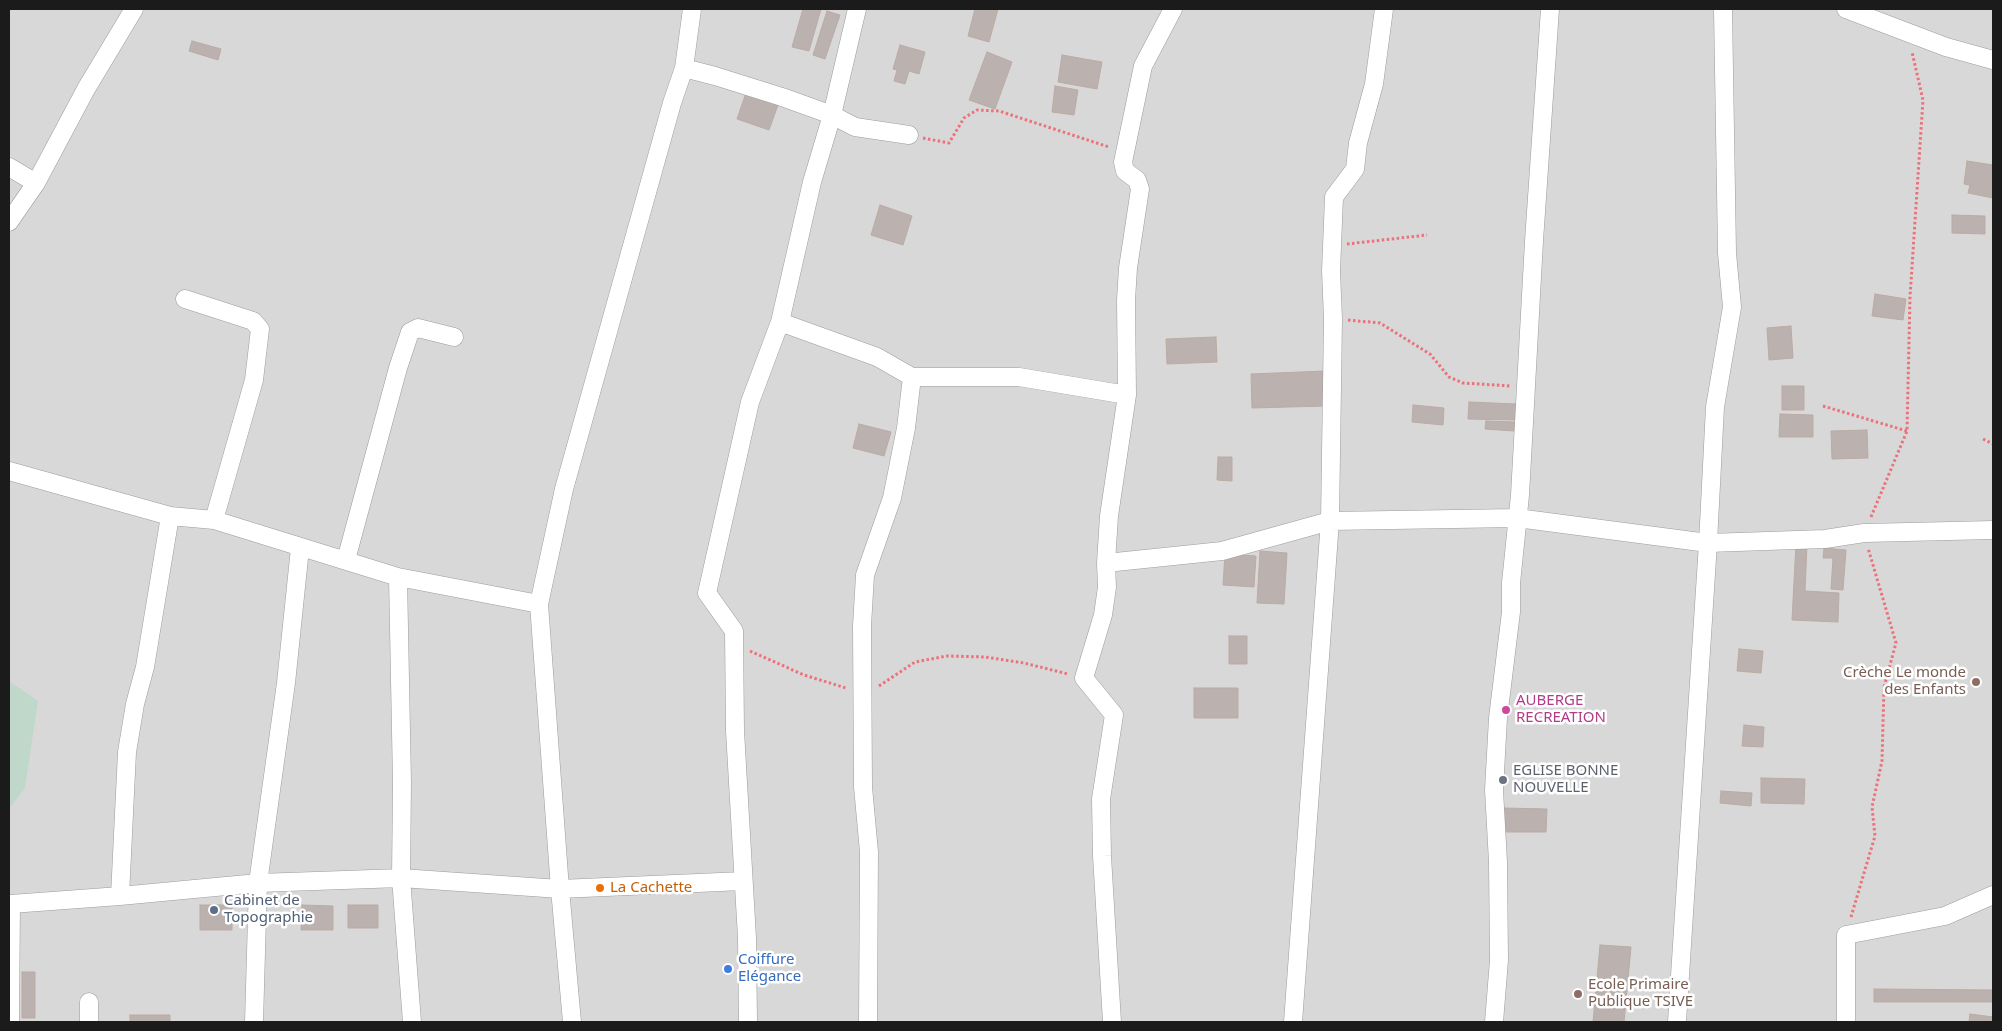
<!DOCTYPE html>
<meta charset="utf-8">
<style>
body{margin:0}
#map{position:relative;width:2002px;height:1031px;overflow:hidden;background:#ebe6e1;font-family:"Noto Sans",sans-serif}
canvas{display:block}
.frame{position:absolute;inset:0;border:10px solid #1b1b1b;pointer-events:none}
</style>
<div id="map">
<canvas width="2002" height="1031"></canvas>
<div class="frame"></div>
</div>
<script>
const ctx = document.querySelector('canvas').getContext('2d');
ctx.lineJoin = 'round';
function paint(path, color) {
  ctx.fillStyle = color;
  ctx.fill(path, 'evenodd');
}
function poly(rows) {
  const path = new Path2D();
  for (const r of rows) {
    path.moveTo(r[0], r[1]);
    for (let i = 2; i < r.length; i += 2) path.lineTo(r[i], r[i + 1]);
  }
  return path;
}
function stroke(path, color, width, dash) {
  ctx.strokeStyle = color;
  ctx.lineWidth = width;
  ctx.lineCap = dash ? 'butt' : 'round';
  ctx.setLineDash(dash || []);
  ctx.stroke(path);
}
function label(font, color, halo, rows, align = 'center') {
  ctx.font = font + ' "Noto Sans",sans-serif';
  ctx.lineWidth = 5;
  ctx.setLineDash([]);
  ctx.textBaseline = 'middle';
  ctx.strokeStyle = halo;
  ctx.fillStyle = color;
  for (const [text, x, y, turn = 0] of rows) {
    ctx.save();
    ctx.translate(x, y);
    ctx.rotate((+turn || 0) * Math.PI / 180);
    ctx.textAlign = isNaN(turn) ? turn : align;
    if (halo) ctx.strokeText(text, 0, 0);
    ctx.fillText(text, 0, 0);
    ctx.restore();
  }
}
const residential = poly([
 [9,9,1993,9,1993,1022,9,1022]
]);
const wetland = poly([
 [9,681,38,701,25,788,9,809]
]);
const building = poly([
 [803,9,821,9,809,51,792,47,803,9],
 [975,9,998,9,989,42,968,36,975,9],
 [827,11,840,15,825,59,813,55,827,11],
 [192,41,221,49,218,60,189,51,192,41],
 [900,45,925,52,919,74,909,71,905,84,894,81,897,70,893,69,900,45],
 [987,52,1012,62,995,109,969,100,987,52],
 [1062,55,1102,62,1097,89,1058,82,1062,55],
 [1055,86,1078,90,1074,115,1052,112,1055,86],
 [747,90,779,102,769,130,737,119,747,90],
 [1967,161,1993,165,1993,198,1968,193,1970,185,1964,184,1967,161],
 [880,205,912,216,903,245,871,235,880,205],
 [1952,215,1985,216,1985,234,1952,233,1952,215],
 [1875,294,1906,299,1903,320,1872,316,1875,294],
 [1791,326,1793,358,1769,360,1767,328,1791,326],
 [1216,337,1217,362,1167,364,1166,339,1216,337],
 [1325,371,1326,406,1252,408,1251,374,1325,371],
 [1782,386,1804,386,1804,410,1782,410,1782,386],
 [1469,402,1516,404,1515,420,1468,419,1469,402],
 [1413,405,1444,408,1443,425,1412,422,1413,405],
 [1780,414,1813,415,1813,437,1779,437,1780,414],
 [1486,421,1515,422,1514,431,1485,429,1486,421],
 [859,424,891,432,884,456,853,448,859,424],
 [1867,430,1868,458,1832,459,1831,431,1867,430],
 [1218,457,1232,457,1232,481,1217,480,1218,457],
 [1796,544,1807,545,1805,591,1839,593,1838,622,1792,620,1796,544],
 [1824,548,1846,550,1843,590,1831,589,1833,558,1823,558,1824,548],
 [1260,551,1287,553,1284,604,1257,603,1260,551],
 [1225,554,1256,556,1254,587,1223,585,1225,554],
 [1229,636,1247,636,1247,664,1229,664,1229,636],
 [1739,649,1763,651,1761,673,1737,671,1739,649],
 [1194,688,1238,688,1238,718,1194,718,1194,688],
 [1744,725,1764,727,1763,747,1742,746,1744,725],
 [1761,778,1805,779,1804,804,1761,803,1761,778],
 [1721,791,1752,793,1751,806,1720,803,1721,791],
 [1504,808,1547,809,1546,832,1503,832,1504,808],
 [200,905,232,905,232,930,200,930,200,905],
 [302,905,333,906,333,930,301,930,302,905],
 [348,905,378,905,378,928,348,928,348,905],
 [1600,945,1631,947,1624,1022,1593,1022,1600,945],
 [22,972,35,972,35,1018,22,1018,22,972],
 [1874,989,1993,990,1993,1002,1874,1002,1874,989],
 [1970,1014,1993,1017,1993,1022,1969,1022,1970,1014],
 [130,1015,170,1015,170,1022,130,1022,130,1015]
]);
const path = poly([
 [923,138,949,143,964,118,977,110,999,111,1109,147],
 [1347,244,1427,235],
 [1348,320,1380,323,1430,354,1449,377,1463,383,1511,386],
 [1823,406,1907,431],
 [1983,439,1993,444],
 [1871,517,1907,431,1910,297,1923,100,1912,52],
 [750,651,804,675,846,688],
 [879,686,915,662,947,656,985,657,1024,663,1068,674],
 [1851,917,1875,836,1872,807,1882,761,1884,687,1896,643,1868,548]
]);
const minor = poly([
 [1846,9,1946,47,1993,60],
 [684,68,715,76,782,97,832,115,855,127,909,135],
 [9,167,36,183],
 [9,222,36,183,86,89,134,9],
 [185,299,253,321,260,329,254,380,214,520],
 [780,322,877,357,912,377,1019,377,1127,395],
 [9,471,170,516,214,520,398,577,539,604],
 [346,560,398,368,410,332,418,328,454,337],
 [1106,563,1222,551,1330,521,1517,518,1708,543,1825,539,1864,533,1993,530],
 [398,577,402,783,401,878,412,1022],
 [120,896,127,752,135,704,145,667,170,516],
 [89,1002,89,1022],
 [10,1022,11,904,120,896,258,883,401,878,560,889,743,881],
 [254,1022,258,883,286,683,300,548],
 [572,1022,560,889,539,604,564,489,672,103,684,68,692,9],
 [748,1022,747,938,735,731,734,631,707,593,750,402,780,322,812,182,832,115,857,9],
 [868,1022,869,852,863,787,862,626,865,575,892,498,906,428,912,377],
 [1112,1022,1102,856,1101,799,1114,715,1084,678,1103,615,1107,587,1106,563,1109,516,1127,395,1126,300,1128,268,1140,189,1137,180,1125,171,1123,162,1143,66,1173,9],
 [1293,1022,1330,521,1333,319,1331,271,1334,197,1355,169,1358,143,1374,84,1384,9],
 [1494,1022,1499,960,1498,862,1494,790,1498,718,1511,612,1511,583,1520,495,1534,241,1550,9],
 [1677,1022,1708,543,1715,407,1732,307,1727,253,1723,9],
 [1846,1022,1846,935,1945,916,1993,895]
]);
const markers = [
 [1976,682,5,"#8d6e63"],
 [1506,710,5,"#d1479c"],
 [1503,780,5,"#6b7280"],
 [600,888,5,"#e8710a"],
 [214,910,5,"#5c6f8a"],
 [728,969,5,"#3f7fe0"],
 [1578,994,5,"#8d6e63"]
];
const educationNames = [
 ["Crèche Le monde",1966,673],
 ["des Enfants",1966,690],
 ["Ecole Primaire",1588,985,"left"],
 ["Publique TSIVE",1588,1002,"left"]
];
const hotelNames = [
 ["AUBERGE",1516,701],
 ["RECREATION",1516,718]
];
const worshipNames = [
 ["EGLISE BONNE",1513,771],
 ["NOUVELLE",1513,788]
];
const foodNames = [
 ["La Cachette",610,888]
];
const serviceNames = [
 ["Cabinet de",224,901],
 ["Topographie",224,918]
];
const shopNames = [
 ["Coiffure",738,960],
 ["Elégance",738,977]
];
paint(residential, '#d9d8d8');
paint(wetland, '#c0d8c9');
paint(building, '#bbb1ae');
stroke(building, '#bbaba5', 1);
stroke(minor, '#9c9c9c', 19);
stroke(path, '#eb727a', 3, [2.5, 2.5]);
stroke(minor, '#fff', 18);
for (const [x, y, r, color] of markers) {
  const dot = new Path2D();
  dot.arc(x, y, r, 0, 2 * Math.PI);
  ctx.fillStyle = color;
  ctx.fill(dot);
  stroke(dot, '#fff', 2);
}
label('15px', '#785e54', '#fff', educationNames, 'right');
label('15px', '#b23c85', '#fff', hotelNames, 'left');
label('15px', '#5b616d', '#fff', worshipNames, 'left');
label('15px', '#c56008', '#fff', foodNames, 'left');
label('15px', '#4e5e75', '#fff', serviceNames, 'left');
label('15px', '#366cbe', '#fff', shopNames, 'left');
</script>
